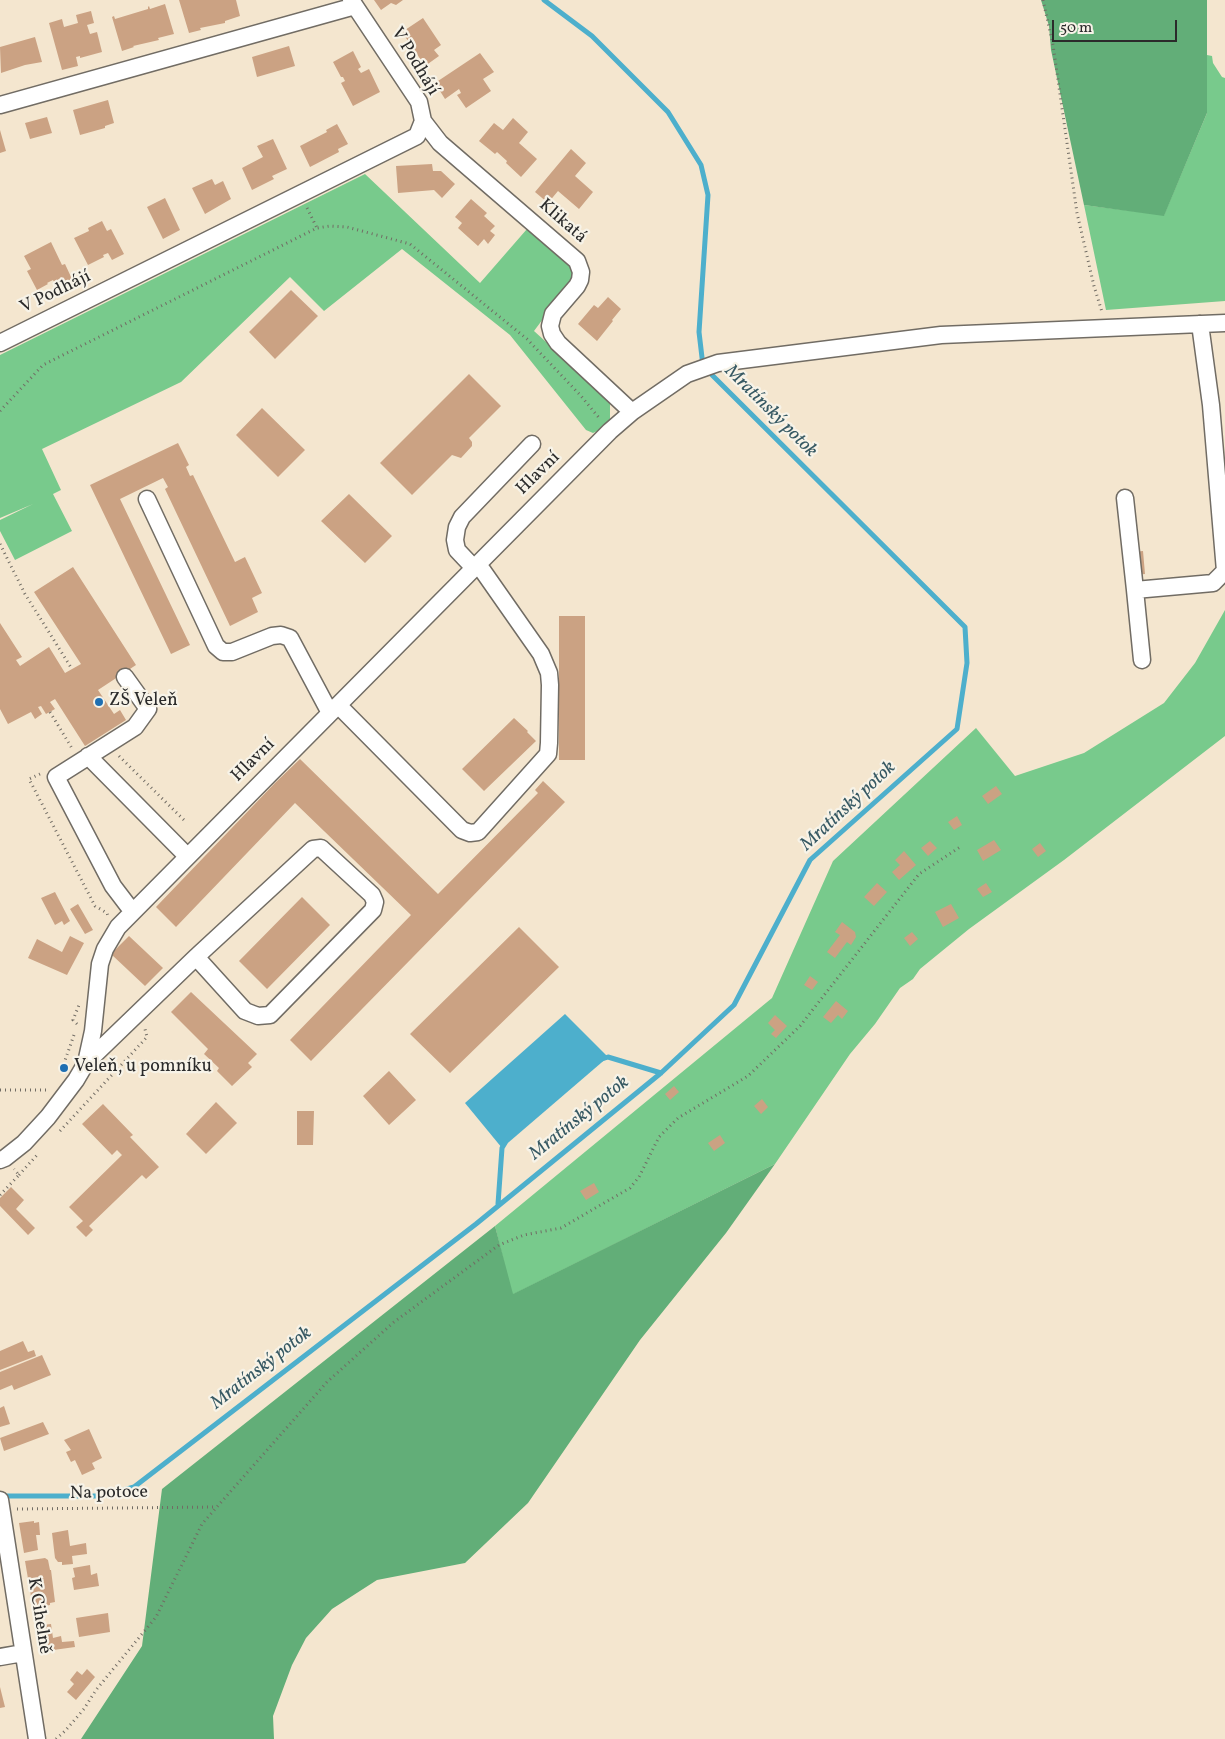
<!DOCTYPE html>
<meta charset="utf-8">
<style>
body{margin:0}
#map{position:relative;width:1225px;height:1739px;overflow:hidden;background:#f4e6cf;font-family:Vollkorn,serif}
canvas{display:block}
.scale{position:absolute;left:1052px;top:20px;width:125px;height:22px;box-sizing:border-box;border:2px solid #2b2b2b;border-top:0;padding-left:6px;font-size:15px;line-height:18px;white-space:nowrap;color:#2b2b2b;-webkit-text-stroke:4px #f7f3e8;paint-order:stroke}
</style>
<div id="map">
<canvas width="1225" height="1739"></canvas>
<div class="scale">50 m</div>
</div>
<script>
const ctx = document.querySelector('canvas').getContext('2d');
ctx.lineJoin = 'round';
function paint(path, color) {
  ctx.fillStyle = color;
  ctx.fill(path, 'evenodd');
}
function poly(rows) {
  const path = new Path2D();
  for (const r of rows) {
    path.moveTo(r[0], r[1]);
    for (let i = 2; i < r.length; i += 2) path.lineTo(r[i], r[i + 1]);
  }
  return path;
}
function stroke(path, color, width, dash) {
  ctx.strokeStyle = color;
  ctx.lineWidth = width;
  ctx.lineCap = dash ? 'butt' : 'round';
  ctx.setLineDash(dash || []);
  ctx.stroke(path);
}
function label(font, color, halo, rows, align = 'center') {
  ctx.font = font + ' Vollkorn,serif';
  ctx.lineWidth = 4.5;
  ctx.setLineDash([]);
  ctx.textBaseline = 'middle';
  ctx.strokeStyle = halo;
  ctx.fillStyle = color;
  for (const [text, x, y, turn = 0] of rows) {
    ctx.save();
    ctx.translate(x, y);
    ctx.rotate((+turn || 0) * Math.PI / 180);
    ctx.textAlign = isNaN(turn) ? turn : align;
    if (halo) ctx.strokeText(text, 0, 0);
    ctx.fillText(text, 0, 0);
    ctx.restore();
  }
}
const green = poly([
 [1207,55,1212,56,1213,63,1222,77,1225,78,1225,301,1106,310,1084,205,1164,215,1207,113],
 [365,174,480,283,527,229,573,267,572,280,534,331,610,400,610,422,604,428,593,433,586,430,510,335,402,249,324,311,290,277,181,382,42,449,61,490,53,494,72,531,15,560,0,531,0,520,33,504,0,518,0,355],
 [1225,610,1225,736,1064,860,969,929,920,969,913,979,900,988,875,1024,850,1054,775,1164,512,1295,495,1226,772,998,833,861,976,728,1015,776,1084,753,1164,703,1195,663]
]);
const forest = poly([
 [1041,0,1207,0,1207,113,1164,216,1084,205,1051,50,1049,26],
 [775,1164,726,1233,640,1340,528,1503,465,1563,377,1580,332,1609,306,1638,292,1665,273,1716,274,1739,81,1739,142,1646,162,1489,495,1226,513,1294]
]);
const water = poly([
 [565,1014,608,1057,502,1148,465,1103]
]);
const stream = poly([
 [602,1059,608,1057,661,1073],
 [498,1204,502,1148,505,1143],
 [6,1496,102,1496,134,1487,476,1224,661,1073,734,1005,810,860,957,729,967,663,965,627,703,366,699,332,708,195,701,165,668,112,592,36,544,0]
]);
const building = poly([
 [179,0,236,0,240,16,225,21,225,23,200,28,201,30,189,33],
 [374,0,403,0,396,5,391,3,381,10],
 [165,4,174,34,158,38,159,40,133,46,134,47,122,51,112,17,114,16,115,19,148,9,148,7,149,6,150,9],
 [91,11,94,23,87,25,90,34,97,32,102,52,80,58,80,56,76,57,78,66,62,70,49,23,62,19,64,27,78,23,76,15],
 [423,18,441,45,434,50,439,56,425,66,402,32],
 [35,37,42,62,25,65,1,73,0,47],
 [289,46,295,66,257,77,252,57],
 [353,51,361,67,358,69,361,73,369,69,380,92,353,106,341,83,345,81,343,77,341,77,333,62],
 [480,53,494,72,483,79,491,91,466,108,457,95,461,93,459,89,445,99,435,83],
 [108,100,114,123,105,126,105,128,80,135,73,110],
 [47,117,52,133,30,139,25,123],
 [513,118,528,132,519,143,537,159,521,177,506,163,507,161,497,152,495,154,479,141,494,123,503,130],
 [337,124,348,144,338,149,339,152,310,167,300,146,327,132,326,130],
 [0,130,6,151,0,153],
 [273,139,287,169,272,176,274,179,252,190,242,168,263,157,257,146],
 [571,149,586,163,575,176,593,192,579,209,558,191,548,203,535,192],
 [432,164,433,171,441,171,455,184,442,198,434,190,398,193,396,166],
 [212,179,215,185,223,181,231,199,205,214,192,188],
 [165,198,180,230,163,239,147,207],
 [471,199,487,213,484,216,495,226,490,231,495,235,488,244,484,239,478,246,458,228,462,223,455,217],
 [102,221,107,231,111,229,124,254,112,260,108,253,103,255,104,257,88,265,74,238,89,231,88,228],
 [51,242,62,265,65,264,72,279,57,287,53,280,47,283,48,284,37,290,27,271,31,269,24,256],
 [291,290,318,316,275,359,249,332],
 [608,297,621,309,612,320,613,321,597,341,578,324,594,305,598,308],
 [469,374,501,406,469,438,472,442,472,446,461,458,452,455,412,495,380,463],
 [262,408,305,450,278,477,236,435],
 [178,443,189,465,186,467,190,476,193,475,235,562,245,557,262,593,252,598,258,612,230,626,165,489,168,487,163,478,120,499,190,645,171,654,90,485],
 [349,494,392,536,365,563,321,521],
 [1143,551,1145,574,1134,575,1132,552],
 [73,567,136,665,98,690,114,714,120,710,126,720,85,746,55,699,50,702,55,709,46,714,41,706,38,707,42,714,35,719,31,712,8,724,0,709,0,623,22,657,16,660,20,666,49,647,65,673,81,664,34,592],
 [559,616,585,616,585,760,559,760],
 [514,718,528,731,527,732,536,741,484,791,462,769],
 [300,759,438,894,538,793,535,790,543,781,565,802,311,1061,290,1040,411,915,295,803,176,927,156,907,275,783],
 [996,786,1002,794,988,804,982,796],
 [957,816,962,825,954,830,948,822],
 [994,840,1001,850,983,861,977,850],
 [930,841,937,848,928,856,921,848],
 [1040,843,1046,851,1038,857,1032,849],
 [904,851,916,865,899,880,892,872,900,865,895,860],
 [877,883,887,892,874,906,864,897],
 [986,883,992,892,983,897,977,889],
 [55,892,70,921,64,925,62,921,55,925,41,898],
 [302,897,330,925,267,989,239,961],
 [78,904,93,930,85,934,70,909],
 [951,904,959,918,943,927,935,912],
 [842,922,855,932,856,937,851,945,847,942,835,958,827,952,840,935,835,932],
 [519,927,559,967,450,1073,410,1034],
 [912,932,918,939,910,946,904,938],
 [70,936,84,943,67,975,28,958,37,939,62,952],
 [129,936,163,968,145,986,111,954],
 [810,976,818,982,812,990,804,985],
 [191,992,257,1054,248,1063,252,1067,232,1086,217,1071,219,1068,204,1054,208,1049,171,1012],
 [836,1001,848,1011,842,1019,838,1015,831,1023,823,1017],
 [775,1015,787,1026,776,1038,771,1034,775,1030,768,1023],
 [389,1071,416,1100,389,1125,363,1096],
 [674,1086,679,1092,670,1100,665,1094],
 [762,1099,768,1107,761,1114,754,1106],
 [216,1102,237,1123,206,1154,186,1134],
 [103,1104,133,1135,130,1137,159,1167,146,1179,142,1175,89,1226,93,1230,86,1237,76,1227,83,1221,69,1207,122,1155,117,1150,112,1155,82,1124],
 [297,1111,314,1111,313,1145,297,1145],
 [720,1135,725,1143,714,1151,708,1143],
 [594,1183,599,1192,586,1200,580,1191],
 [11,1187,24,1200,16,1209,35,1228,28,1235,0,1206,0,1198],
 [23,1341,28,1352,34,1350,36,1356,0,1370,0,1351],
 [42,1355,51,1375,14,1390,12,1385,0,1390,0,1372],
 [4,1406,10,1424,0,1427,0,1408],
 [43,1422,49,1434,4,1451,0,1438],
 [89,1429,102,1458,92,1463,95,1469,82,1475,75,1460,71,1462,66,1452,71,1450,64,1440],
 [34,1521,34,1523,39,1522,40,1535,36,1535,38,1550,24,1553,19,1523],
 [68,1530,70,1546,86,1543,87,1554,72,1556,73,1564,62,1565,62,1562,58,1562,55,1558,52,1533],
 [45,1558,48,1560,50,1570,51,1570,55,1602,50,1603,50,1605,33,1608,25,1561],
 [90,1565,91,1575,97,1573,99,1586,74,1590,72,1578,75,1577,73,1568],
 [108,1613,110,1632,79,1637,76,1618],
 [51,1624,53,1638,61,1636,62,1642,74,1641,75,1647,39,1652,35,1626],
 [87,1669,95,1677,76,1700,67,1692,74,1684,70,1680,77,1671,82,1675],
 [0,1687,5,1707,0,1708]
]);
const path = poly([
 [1043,0,1053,45,1077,213,1094,286,1102,312],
 [307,208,317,228],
 [0,411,43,365,317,228,330,226,347,227,410,244,527,339,581,396,600,419],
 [0,544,25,594,72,669],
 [50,712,73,750],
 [119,756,186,822],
 [40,774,29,779,95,906,107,913,108,916],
 [77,1024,73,1020,79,1005],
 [62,1069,75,1032],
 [0,1090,49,1090],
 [60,1131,147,1037,145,1029],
 [19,1175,37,1155],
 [0,1195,19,1175,14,1169],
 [17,1509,217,1507],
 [56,1739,65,1731,84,1709,96,1690,156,1617,202,1524,327,1382,394,1322,499,1245,524,1235,561,1228,630,1188,639,1177,659,1137,678,1118,748,1076,800,1026,919,874,960,847]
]);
const minor = poly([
 [0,105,355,6],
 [423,121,440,143,577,261,581,272,580,280,577,286,553,314,550,326,552,334,558,343,632,412],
 [0,343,417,136,423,121,419,102,351,0],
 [1125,498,1135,590],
 [147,499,216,646,223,652,232,652,272,636,281,635,290,638,330,713],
 [474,568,457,550,455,540,457,527,462,517,532,444],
 [1142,660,1135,590,1213,583,1225,571,1211,405,1200,324],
 [125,677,148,709,135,727,56,777,113,886,132,911],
 [338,705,462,830,470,833,478,832,548,754,549,743,550,685,549,673,541,654,478,564],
 [88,756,187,856],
 [86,1063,196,957,313,849,321,848,372,895,375,902,373,910,270,1015,258,1016,245,1011,196,957],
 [0,1160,5,1158,24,1143,48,1117,76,1080,86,1063,93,1031,100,964,105,949,118,927,610,431,632,412,687,374,718,363,941,335,1225,323],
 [0,1500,37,1739],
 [0,1657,23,1653]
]);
const markers = [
 [99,702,5,"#1f6fb2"],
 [64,1068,5,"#1f6fb2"]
];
const streetNames = [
 ["V Podhájí",414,62,59],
 ["Klikatá",562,222,41],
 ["V Podhájí",56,293,-26],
 ["Hlavní",539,474,-45],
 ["Hlavní",254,761,-45],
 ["Na potoce",109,1494,-1],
 ["K Cihelně",38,1616,81]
];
const poiNames = [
 ["ZŠ Veleň",109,702],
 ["Veleň, u pomníku",74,1068]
];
const waterNames = [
 ["Mratínský potok",770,412,45],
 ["Mratínský potok",849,807,-43],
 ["Mratínský potok",580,1119,-39],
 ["Mratínský potok",262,1369,-38]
];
paint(green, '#78ca8c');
paint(forest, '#62ae78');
paint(water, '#4dafcc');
stroke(stream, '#4dafcc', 5);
paint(building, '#cba283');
stroke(minor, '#716c64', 19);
stroke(path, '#716c64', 3, [1, 4]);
stroke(minor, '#fff', 16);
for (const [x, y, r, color] of markers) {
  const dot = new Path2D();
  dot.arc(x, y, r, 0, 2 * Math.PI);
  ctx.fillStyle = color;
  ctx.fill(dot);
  stroke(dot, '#f7f3e8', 2);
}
label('18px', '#2b2b2b', '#f7f3e8', streetNames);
label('18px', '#2b2b2b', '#f7f3e8', poiNames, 'left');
label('italic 19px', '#375963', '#f7f3e8', waterNames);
</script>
